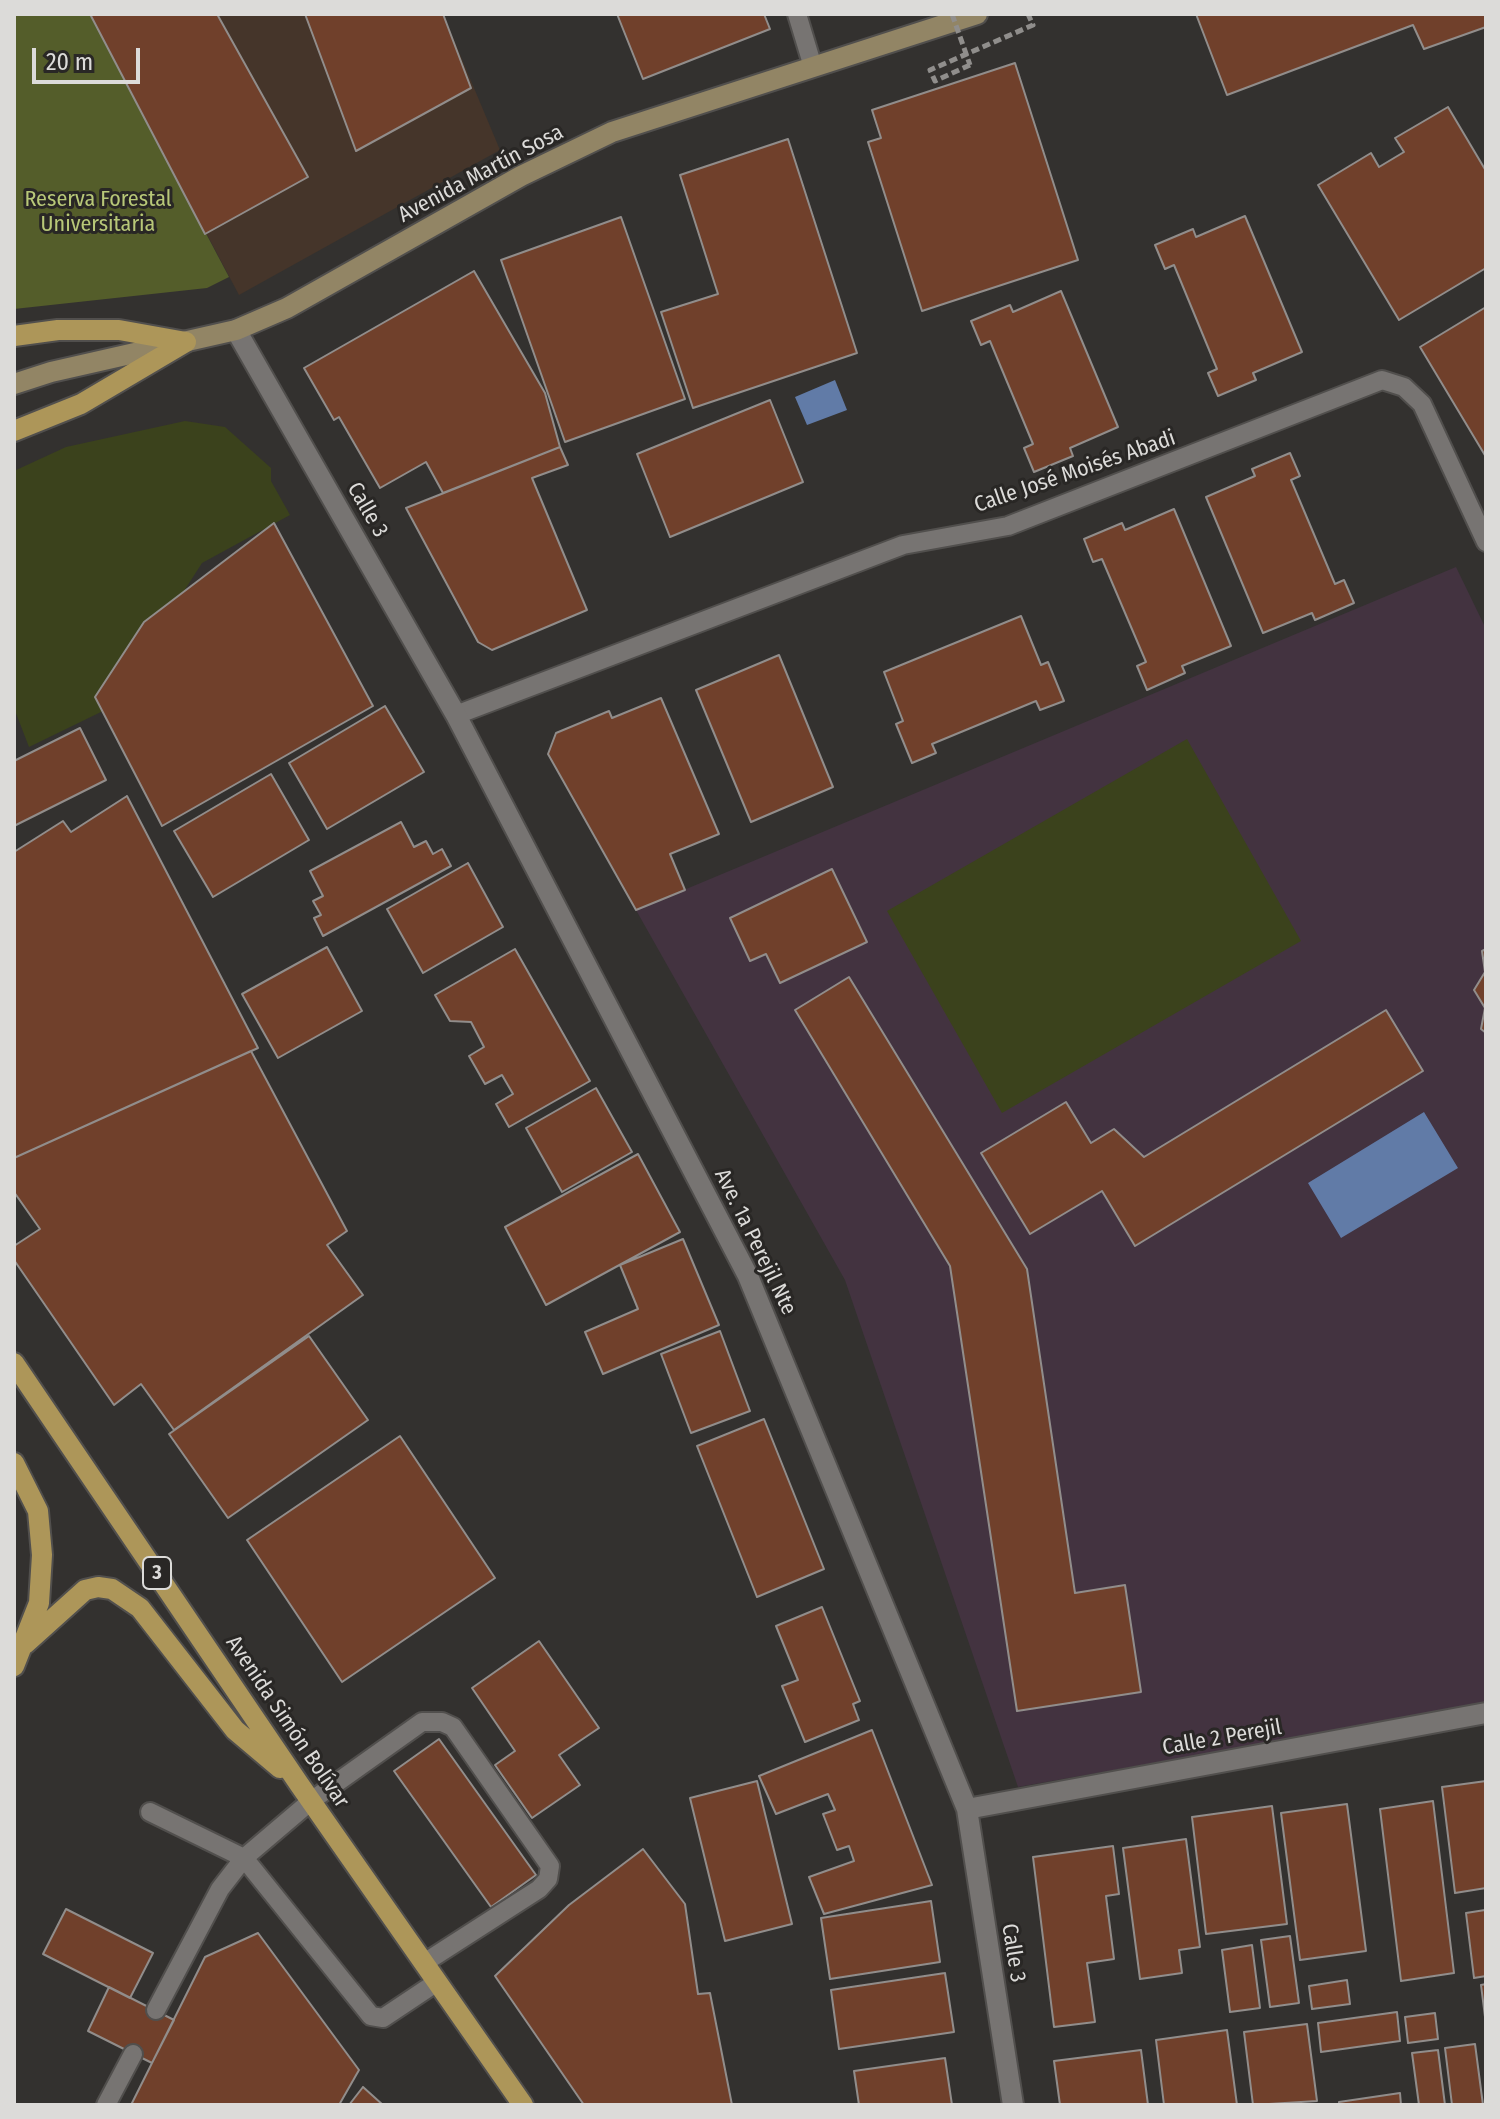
<!DOCTYPE html>
<meta charset="utf-8">
<style>
body{margin:0}
#map{position:relative;width:1500px;height:2119px;overflow:hidden;background:#33312f;font-family:"Fira Sans Condensed",sans-serif}
canvas{display:block}
.frame{position:absolute;inset:0;border:16px solid #dcdbd9;pointer-events:none}
.scale{position:absolute;left:32px;top:48px;width:108px;height:36px;box-sizing:border-box;border:4px solid #dcdbd9;border-top:0;padding-left:10px;font-size:24px;line-height:28px;white-space:nowrap;color:#dcdbd9;-webkit-text-stroke:6px #292725;paint-order:stroke}
</style>
<div id="map">
<canvas width="1500" height="2119"></canvas>
<div class="frame"></div>
<div class="scale">20 m</div>
</div>
<script>
const ctx = document.querySelector('canvas').getContext('2d');
ctx.lineJoin = 'round';
function paint(path, color) {
  ctx.fillStyle = color;
  ctx.fill(path, 'evenodd');
}
function poly(rows) {
  const path = new Path2D();
  for (const r of rows) {
    path.moveTo(r[0], r[1]);
    for (let i = 2; i < r.length; i += 2) path.lineTo(r[i], r[i + 1]);
  }
  return path;
}
function stroke(path, color, width, dash) {
  ctx.strokeStyle = color;
  ctx.lineWidth = width;
  ctx.lineCap = dash ? 'butt' : 'round';
  ctx.setLineDash(dash || []);
  ctx.stroke(path);
}
function label(font, color, halo, rows, align = 'center') {
  ctx.font = font + ' "Fira Sans Condensed",sans-serif';
  ctx.lineWidth = 6;
  ctx.setLineDash([]);
  ctx.textBaseline = 'middle';
  ctx.strokeStyle = halo;
  ctx.fillStyle = color;
  for (const [text, x, y, turn = 0] of rows) {
    ctx.save();
    ctx.translate(x, y);
    ctx.rotate((+turn || 0) * Math.PI / 180);
    ctx.textAlign = isNaN(turn) ? turn : align;
    if (halo) ctx.strokeText(text, 0, 0);
    ctx.fillText(text, 0, 0);
    ctx.restore();
  }
}
const industrial = poly([
 [90,14,443,14,500,150,239,295]
]);
const education = poly([
 [1456,567,1486,629,1486,1704,1018,1787,845,1280,636,910]
]);
const green = poly([
 [185,421,225,427,271,468,271,481,290,515,202,563,184,591,144,622,96,697,103,711,29,747,14,708,14,471,66,447],
 [1187,739,1301,941,1002,1113,887,911]
]);
const forest = poly([
 [14,14,90,14,229,277,207,288,14,309]
]);
const water = poly([
 [835,380,847,410,807,425,795,397],
 [1424,1112,1458,1168,1341,1238,1308,1183]
]);
const building = poly([
 [90,14,217,14,308,177,205,234,90,14],
 [305,14,443,14,471,88,356,151,305,14],
 [617,14,764,14,770,29,643,79,617,14],
 [1196,14,1486,14,1486,27,1424,49,1413,25,1227,95,1196,14],
 [1015,63,1078,260,922,311,868,142,881,138,872,110,1015,63],
 [1448,107,1486,171,1486,268,1399,320,1318,185,1371,153,1379,167,1404,152,1395,138,1448,107],
 [788,139,857,353,693,408,661,312,718,294,680,175,788,139],
 [1245,216,1302,352,1253,373,1256,380,1218,396,1208,373,1217,369,1174,265,1165,269,1155,245,1193,229,1196,237,1245,216],
 [621,217,685,399,565,442,501,260,621,217],
 [474,271,545,393,560,447,443,493,426,462,380,488,339,417,334,420,304,368,474,271],
 [1061,291,1118,427,1070,448,1073,456,1034,472,1024,448,1033,444,990,341,981,345,971,321,1010,305,1013,312,1061,291],
 [1486,307,1486,457,1420,347,1486,307],
 [770,400,803,482,670,537,637,454,770,400],
 [560,447,568,465,532,478,587,610,492,650,478,642,406,508,560,447],
 [1290,453,1300,476,1291,480,1335,584,1344,580,1354,603,1315,620,1312,613,1263,633,1206,497,1255,476,1252,469,1290,453],
 [1174,509,1231,646,1182,666,1185,673,1147,690,1137,666,1146,662,1102,559,1093,562,1084,539,1122,523,1125,530,1174,509],
 [274,523,373,706,162,826,95,697,144,622,274,523],
 [1021,616,1041,665,1048,662,1064,701,1040,710,1036,701,932,744,936,753,912,763,896,724,903,721,884,672,1021,616],
 [779,655,833,787,751,822,696,690,779,655],
 [661,698,719,834,670,854,685,890,636,910,548,754,556,733,609,711,612,718,661,698],
 [385,706,424,772,327,829,289,763,385,706],
 [80,728,106,780,14,826,14,761,80,728],
 [271,774,309,840,213,897,174,831,271,774],
 [127,796,258,1048,14,1158,14,852,63,821,71,832,127,796],
 [401,822,414,847,426,841,433,854,442,849,451,866,323,936,314,918,321,915,313,901,323,896,310,871,401,822],
 [468,863,503,927,423,973,387,909,468,863],
 [832,869,867,942,780,983,766,954,750,961,730,918,832,869],
 [327,947,362,1011,278,1058,242,994,327,947],
 [515,949,590,1081,509,1127,496,1104,513,1094,502,1075,485,1084,469,1056,484,1047,471,1022,450,1021,435,995,515,949],
 [1486,949,1486,1033,1481,1029,1485,1008,1474,990,1485,972,1482,951,1486,949],
 [849,977,1027,1269,1075,1593,1125,1585,1141,1692,1017,1711,950,1266,795,1010,849,977],
 [1386,1010,1423,1071,1135,1246,1102,1191,1030,1234,981,1153,1066,1102,1091,1143,1114,1129,1144,1157,1386,1010],
 [251,1051,347,1231,327,1245,363,1295,174,1430,141,1384,114,1405,14,1260,14,1246,40,1229,14,1192,14,1158,251,1051],
 [596,1088,632,1152,562,1192,526,1128,596,1088],
 [638,1154,680,1232,546,1305,505,1227,638,1154],
 [683,1239,719,1325,603,1374,585,1332,638,1309,620,1265,683,1239],
 [720,1331,750,1411,691,1433,661,1354,720,1331],
 [309,1336,368,1420,228,1518,169,1434,309,1336],
 [764,1419,824,1569,757,1597,697,1446,764,1419],
 [400,1436,495,1578,342,1682,247,1540,400,1436],
 [822,1607,860,1701,853,1704,859,1720,805,1742,782,1686,798,1680,776,1626,822,1607],
 [539,1641,599,1728,559,1755,580,1785,532,1818,495,1765,515,1751,472,1688,539,1641],
 [872,1730,932,1885,824,1914,809,1877,854,1861,849,1846,837,1850,823,1814,835,1810,828,1794,776,1814,759,1776,872,1730],
 [439,1739,536,1875,491,1907,394,1771,439,1739],
 [757,1781,792,1924,725,1941,690,1798,757,1781],
 [1486,1781,1486,1888,1455,1893,1442,1787,1486,1781],
 [1433,1801,1454,1973,1401,1981,1380,1809,1433,1801],
 [1347,1804,1366,1951,1300,1960,1281,1813,1347,1804],
 [1272,1806,1287,1924,1206,1934,1192,1817,1272,1806],
 [1186,1839,1200,1947,1179,1950,1182,1973,1140,1979,1123,1848,1186,1839],
 [1113,1846,1119,1894,1106,1896,1114,1959,1087,1963,1095,2022,1054,2027,1033,1857,1113,1846],
 [643,1849,685,1904,698,1994,710,1993,732,2105,584,2105,495,1976,569,1905,643,1849],
 [931,1901,940,1962,830,1979,821,1918,931,1901],
 [66,1909,153,1953,130,1998,43,1954,66,1909],
 [1485,1910,1486,1976,1474,1978,1466,1913,1485,1910],
 [258,1933,359,2070,339,2105,131,2105,205,1957,258,1933],
 [1290,1936,1299,2003,1270,2007,1261,1940,1290,1936],
 [1252,1945,1260,2008,1230,2012,1222,1950,1252,1945],
 [945,1973,954,2032,839,2049,831,1990,945,1973],
 [1347,1980,1350,2004,1312,2009,1309,1986,1347,1980],
 [1486,1984,1486,2017,1485,2017,1481,1985,1486,1984],
 [109,1987,174,2020,152,2063,88,2031,109,1987],
 [1397,2012,1400,2041,1321,2052,1318,2023,1397,2012],
 [1435,2013,1438,2039,1408,2043,1405,2017,1435,2013],
 [1307,2024,1317,2101,1253,2105,1244,2032,1307,2024],
 [1227,2030,1237,2105,1164,2105,1156,2040,1227,2030],
 [1475,2044,1483,2105,1452,2105,1445,2048,1475,2044],
 [1141,2050,1148,2105,1060,2105,1054,2061,1141,2050],
 [1438,2050,1445,2105,1419,2105,1412,2053,1438,2050],
 [945,2058,952,2105,859,2105,854,2071,945,2058],
 [363,2087,383,2105,349,2105,363,2087],
 [1400,2093,1401,2105,1339,2105,1339,2102,1400,2093]
]);
const path = poly([
 [970,65,935,81,930,70,1033,25,1028,14]
]);
const service = poly([
 [797,14,813,67],
 [456,715,903,545,1008,526,1382,380,1404,387,1422,404,1486,542],
 [150,1812,244,1858,371,2016,383,2018,437,1982],
 [156,2010,220,1889,244,1858,311,1801,422,1722,442,1722,453,1727,550,1866,548,1879,539,1889,424,1963],
 [106,2105,133,2054]
]);
const minor = poly([
 [236,330,456,715,748,1276,967,1809,1013,2105],
 [967,1809,1486,1713]
]);
const secondary = poly([
 [14,384,51,372,236,330,287,308,521,176,612,132,977,14]
]);
const primary = poly([
 [14,336,58,330,119,330,186,342],
 [14,431,81,404,186,342],
 [14,1363,299,1784,523,2105],
 [14,1463,38,1511,42,1555,39,1603,14,1666],
 [25,1644,85,1590,98,1587,112,1589,140,1608,235,1730,280,1768]
]);
const pathBridge = poly([
 [952,14,970,65]
]);
const shields = [
 [157,1573,28]
];
const shieldNames = [
 ["3",157,1573]
];
const streetNames = [
 ["Avenida Martín Sosa",481,174,-28],
 ["Calle José Moisés Abadi",1075,472,-19],
 ["Calle 3",367,510,60],
 ["Ave. 1a Perejil Nte",755,1242,64],
 ["Avenida Simón Bolívar",287,1722,56],
 ["Calle 2 Perejil",1222,1738,-10],
 ["Calle 3",1013,1953,81]
];
const parkNames = [
 ["Reserva Forestal",98,200],
 ["Universitaria",98,225]
];
paint(industrial, '#45352a');
paint(education, '#433340');
paint(green, '#3b421c');
paint(forest, '#545d2a');
paint(water, '#617ba7');
paint(building, '#70402b');
stroke(building, '#918d8b', 2);
stroke(service, '#514f4d', 22);
stroke(minor, '#514f4d', 24);
stroke(secondary, '#514f4d', 24);
stroke(primary, '#514f4d', 24);
stroke(path, '#908e8c', 5, [8, 4]);
stroke(service, '#777472', 18);
stroke(minor, '#777472', 20);
stroke(secondary, '#928565', 20);
stroke(primary, '#ad9659', 20);
stroke(pathBridge, '#908e8c', 5, [8, 4]);
for (const [x, y, w] of shields) {
  const box = new Path2D();
  box.roundRect(x - w / 2, y - 16, w, 32, 6);
  ctx.fillStyle = '#292725';
  ctx.fill(box);
  stroke(box, '#dcdbd9', 2);
}
label('bold 20px', '#dcdbd9', null, shieldNames);
label('22px', '#dcdbd9', '#292725', streetNames);
label('22px', '#b8c878', '#292725', parkNames);
</script>
